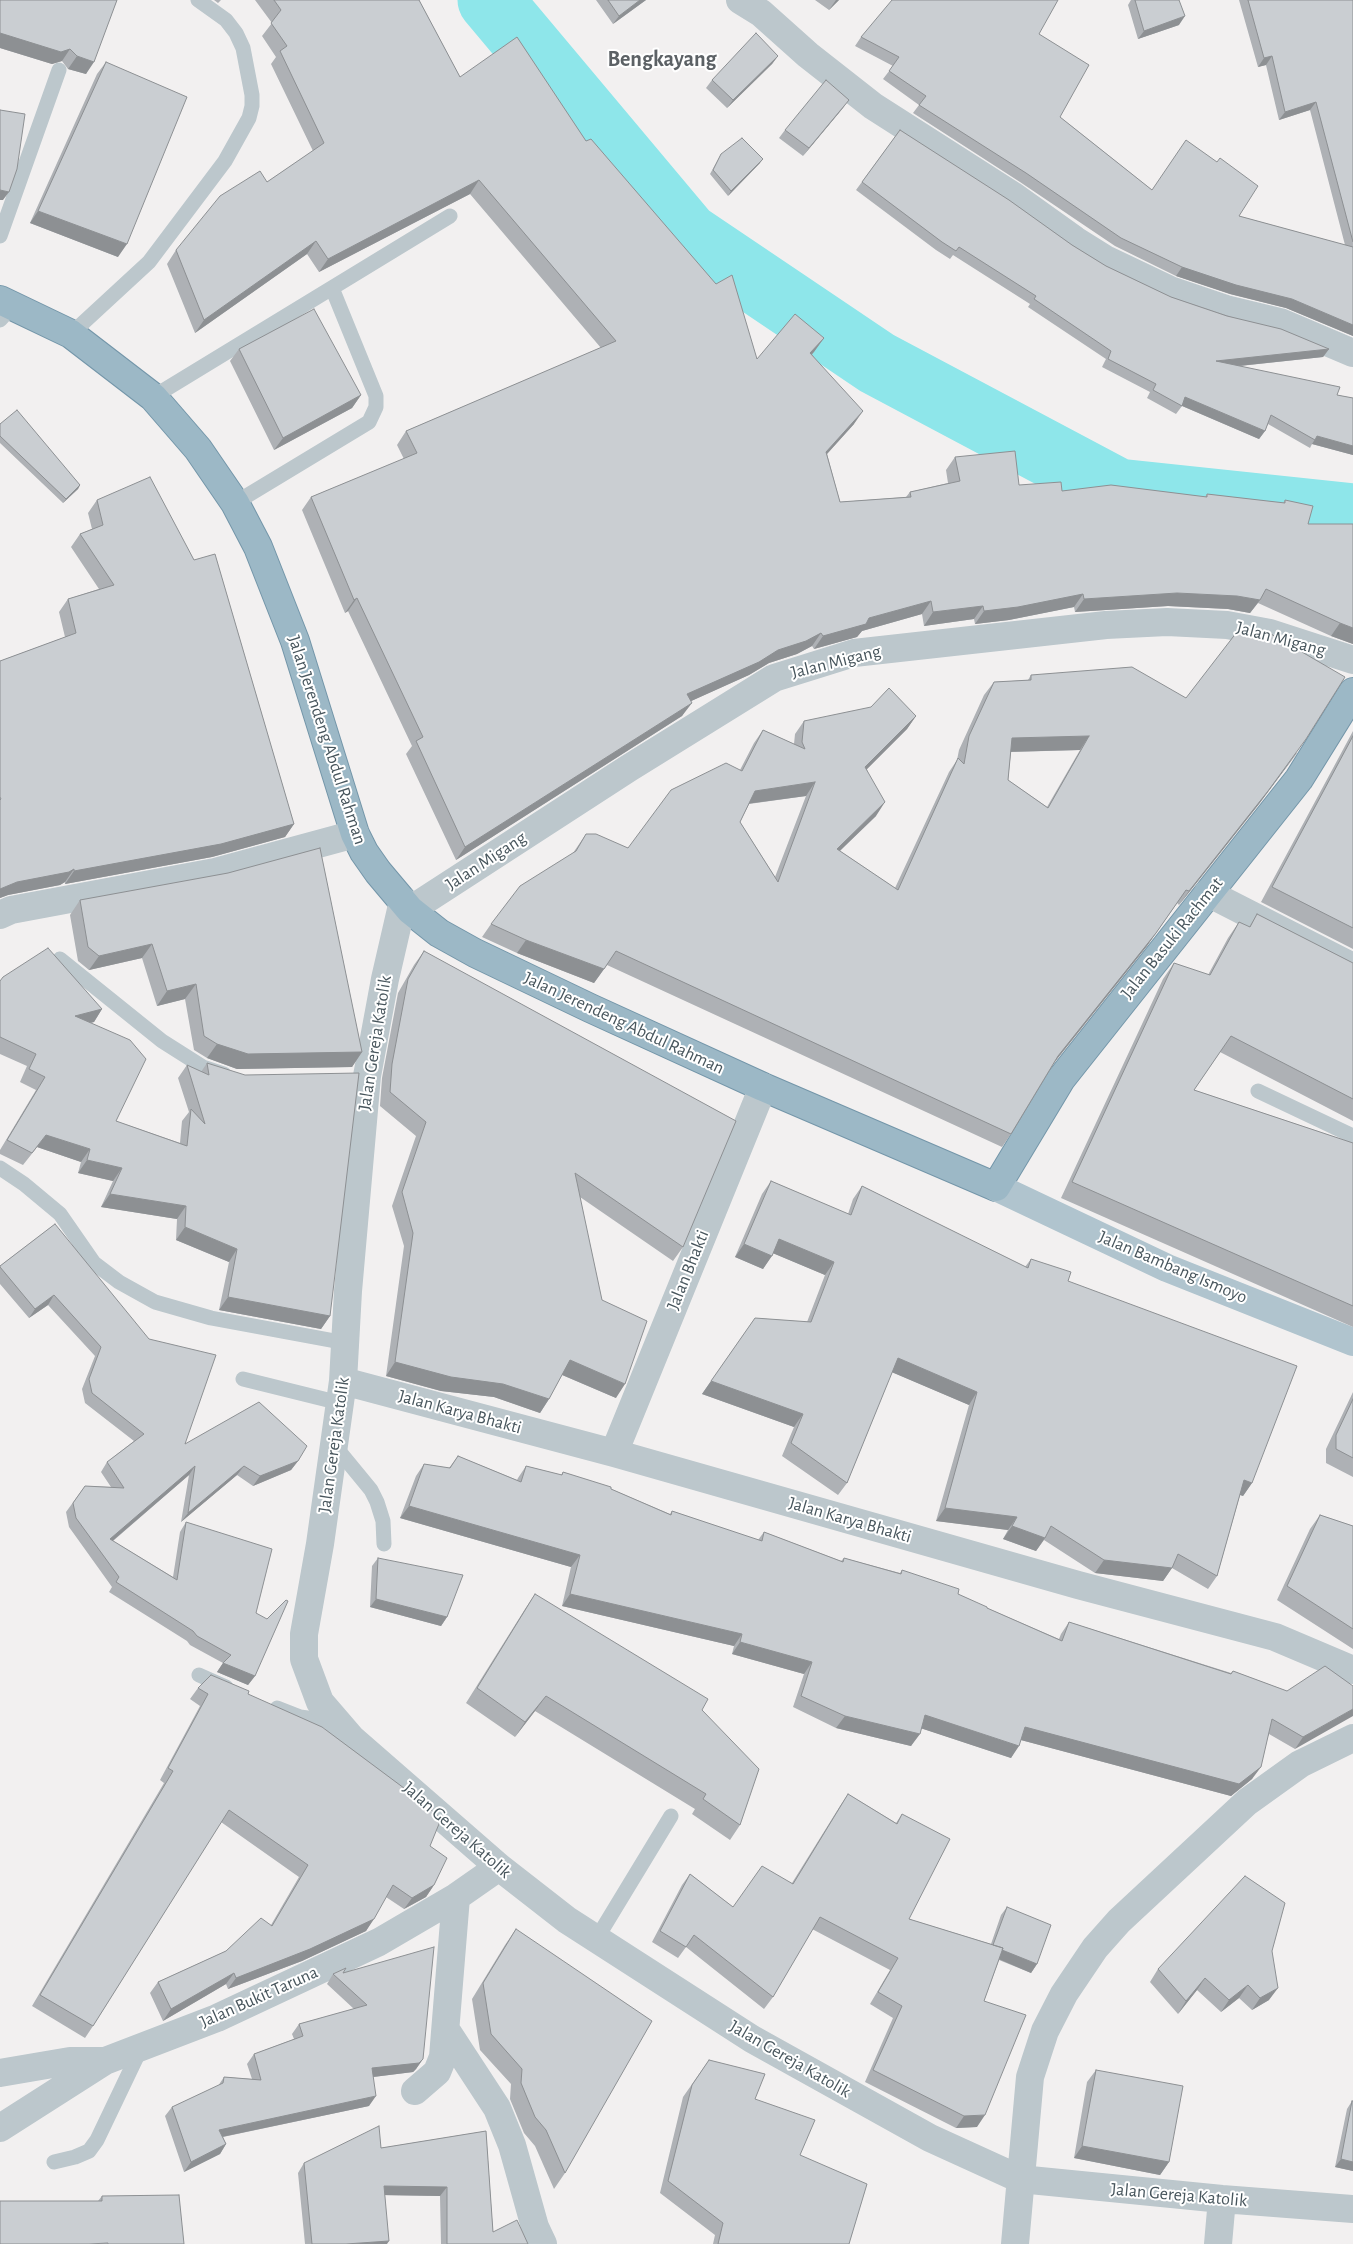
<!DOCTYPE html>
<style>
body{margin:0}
canvas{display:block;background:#f2f0f0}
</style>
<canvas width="1353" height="2244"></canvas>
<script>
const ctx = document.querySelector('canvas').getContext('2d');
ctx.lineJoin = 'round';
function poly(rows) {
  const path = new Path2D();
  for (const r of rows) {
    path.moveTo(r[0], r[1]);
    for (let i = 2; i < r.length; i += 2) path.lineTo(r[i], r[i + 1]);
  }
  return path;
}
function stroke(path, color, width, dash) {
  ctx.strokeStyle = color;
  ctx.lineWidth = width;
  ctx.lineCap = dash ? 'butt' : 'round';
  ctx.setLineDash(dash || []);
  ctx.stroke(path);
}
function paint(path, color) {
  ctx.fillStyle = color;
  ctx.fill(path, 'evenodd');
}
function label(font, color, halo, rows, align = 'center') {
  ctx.font = font + ' "Alegreya Sans",sans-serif';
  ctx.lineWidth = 4;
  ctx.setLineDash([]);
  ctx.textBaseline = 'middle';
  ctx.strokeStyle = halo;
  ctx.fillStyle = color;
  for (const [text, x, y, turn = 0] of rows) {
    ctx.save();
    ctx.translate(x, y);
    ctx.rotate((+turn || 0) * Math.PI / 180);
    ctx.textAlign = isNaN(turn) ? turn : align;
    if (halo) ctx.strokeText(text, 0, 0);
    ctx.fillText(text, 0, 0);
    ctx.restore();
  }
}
const river = poly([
 [490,0,687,235,877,363,1118,491,1353,516]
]);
const service = poly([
 [0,236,59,70],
 [0,320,13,306],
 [71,334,149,262,225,161,249,118,252,106,252,95,243,48,236,33,226,20,198,0],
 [153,397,450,216],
 [235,503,369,422,376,407,376,396,332,288],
 [60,959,162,1041,203,1067,224,1074],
 [1258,1091,1353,1136],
 [0,1168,24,1184,60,1214,94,1263,119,1282,155,1302,211,1318,346,1343],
 [243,1379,340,1403],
 [334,1445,371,1490,377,1502,383,1521,384,1544],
 [199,1675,226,1687],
 [277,1708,300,1717,336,1722],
 [597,1938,671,1816],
 [54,2162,75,2157,89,2151,97,2140,141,2048]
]);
const minor = poly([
 [740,0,761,13,808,55,873,106,1012,195,1075,240,1107,260,1170,290,1226,309,1280,322,1353,353],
 [1208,893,1353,967],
 [403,901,385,979,367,1076,348,1291,343,1381,320,1544,304,1634,304,1659,320,1702,351,1738,499,1867,567,1920,752,2039,930,2138,1020,2179,1222,2199,1353,2209],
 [410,910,629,768,774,678,854,653,1106,625,1167,622,1227,625,1270,633,1353,660],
 [0,915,11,910,215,872,355,834],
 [343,1381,614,1453,1078,1585,1275,1637,1353,1670],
 [614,1453,763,1087],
 [446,2030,497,2108,512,2145,535,2227,543,2244],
 [0,2073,70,2061,105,2061,217,2018,379,1942,456,1897,499,1867],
 [415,2091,437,2072,443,2057,456,1897],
 [0,2128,105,2061],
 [1015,2244,1030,2077,1045,2031,1064,1994,1095,1948,1119,1921,1247,1802,1300,1764,1353,1738],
 [1218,2244,1222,2199]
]);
const primary = poly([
 [996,1187,1167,1268,1353,1342]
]);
const trunk = poly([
 [0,300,71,334,153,397,198,449,235,503,258,547,295,641,355,834,364,852,378,872,410,910,439,933,475,953,590,1008,763,1087,996,1187,1061,1079,1299,779,1353,692]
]);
const wall = poly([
 [0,0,117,0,86,74,68,69,62,61,52,64,0,48],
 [214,0,221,0,218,3],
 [255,0,419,0,460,77,586,141,757,359,824,338,812,354,854,424,827,454,840,502,906,497,910,492,948,483,946,470,955,457,1019,485,1062,491,1205,497,1207,494,1283,503,1285,500,1308,524,1353,524,1353,644,1331,636,1258,603,1250,613,1228,609,1168,606,1075,612,1074,607,1009,620,975,624,974,619,924,626,922,614,862,631,857,637,814,649,812,646,797,654,769,663,749,675,691,701,682,716,456,860,406,754,412,746,348,611,345,613,302,510,311,497,404,459,397,445,406,431,601,348,470,194,319,272,307,254,195,333,167,264,176,250,267,182,313,151,271,64,276,57,262,36,272,23],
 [596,0,646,0,613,24],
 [815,0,839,0,829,10],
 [1131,0,1179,0,1179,25,1138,39,1128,5],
 [1239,0,1353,0,1353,336,1286,308,1230,294,1176,276,1115,246,1020,182,913,113,919,105,883,79,893,66,855,46,861,37,1039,34,1060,117,1152,190,1239,216,1345,245,1310,110,1279,120,1266,65,1258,67],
 [778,56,772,64,727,108,706,88,712,80],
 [106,62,118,257,30,223,97,74],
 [843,108,803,156,779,138,785,130],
 [900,130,1072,245,1106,266,1171,297,1329,349,1323,357,1240,366,1337,395,1353,398,1353,455,1312,444,1310,448,1268,424,1265,431,1259,439,1182,406,1176,414,1147,398,1150,392,1102,367,1106,359,1028,307,1030,304,953,255,950,259,936,250,856,190],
 [721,154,760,163,728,196,710,174],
 [239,349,361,395,352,408,274,450,230,361],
 [0,424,80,485,78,489,63,503,0,443],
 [97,500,294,824,285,837,212,857,65,884,65,882,60,885,8,895,0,898,0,661,65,637,59,612,68,599,99,589,71,547,80,534,92,529,88,513],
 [1031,675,1186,698,1297,753,1259,804,1179,905,1177,903,1147,946,1054,1063,1011,1134,1002,1147,607,965,594,983,517,953,482,937,491,924,573,853,586,834,628,848,740,770,754,743,763,730,794,744,795,734,804,721,916,716,907,729,867,769,876,816,840,851,895,888,949,772,957,760,959,750,984,695,994,682,1028,680],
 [1080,750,1047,807,1008,780,1011,752],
 [806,796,775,877,740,822,749,804],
 [1353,731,1353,949,1261,902],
 [80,900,362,1052,352,1067,237,1069,207,1058,194,1050,185,999,157,1006,142,958,89,970,78,961,70,915],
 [1257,914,1353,963,1353,1121,1220,1052,1194,1090,1353,1143,1353,1327,1061,1198,1163,979,1174,963,1208,975,1228,938,1239,922,1249,927],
 [424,951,683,1247,673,1261,580,1197,616,1398,562,1375,549,1399,540,1413,494,1397,441,1391,386,1376,404,1246,392,1206,416,1136,380,1106,382,1078,398,993,414,965],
 [0,981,102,1009,94,1022,90,1023,116,1121,180,1143,182,1121,189,1112,178,1078,187,1065,201,1072,207,1063,330,1316,321,1329,219,1310,229,1262,176,1240,177,1219,101,1207,113,1181,78,1173,81,1162,37,1147,23,1165,0,1154,0,1150,36,1090,20,1082,27,1066,0,1054],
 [771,1181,848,1214,853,1199,862,1186,1025,1267,1031,1259,1068,1281,1252,1483,1243,1496,1240,1495,1217,1576,1208,1589,1172,1568,1163,1581,1095,1573,1044,1540,1036,1551,1003,1539,1008,1530,936,1521,969,1405,892,1372,847,1483,838,1495,782,1456,794,1427,702,1394,755,1318,807,1322,825,1275,773,1253,763,1269,735,1257,762,1194],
 [55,1224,185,1444,298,1461,291,1470,253,1486,237,1475,181,1522,189,1475,113,1541,173,1577,180,1532,186,1522,256,1613,255,1676,248,1685,217,1672,223,1663,190,1645,187,1641,109,1592,112,1587,69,1527,66,1512,85,1486,111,1487,101,1472,107,1462,134,1441,85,1403,82,1389,95,1356,48,1305,29,1318,0,1284,0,1266],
 [1353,1392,1353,1477,1326,1463,1326,1449],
 [458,1456,517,1480,518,1478,526,1466,561,1475,563,1472,611,1489,670,1514,672,1511,758,1540,764,1532,841,1561,844,1558,900,1573,902,1570,958,1594,987,1608,1059,1639,1061,1634,1069,1622,1231,1673,1233,1671,1287,1691,1353,1686,1295,1749,1269,1734,1252,1779,1231,1796,1021,1740,1011,1758,921,1728,911,1746,836,1728,793,1707,804,1674,732,1654,734,1646,562,1606,571,1567,400,1518,416,1476,424,1464,449,1468],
 [1320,1515,1353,1526,1353,1649,1277,1600,1310,1529],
 [378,1558,447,1617,441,1626,370,1607,372,1566],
 [535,1594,702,1710,740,1825,730,1840,692,1814,695,1809,535,1711,515,1737,466,1703,525,1609],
 [198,1688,248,1694,430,1846,434,1885,426,1897,404,1909,386,1897,366,1931,302,1961,228,1989,226,1984,163,2021,150,1993,158,1982,226,1951,271,1925,299,1877,221,1822,93,2026,85,2038,32,2006,164,1783,160,1780,200,1706,190,1699],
 [848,1794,896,1823,902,1814,909,1919,991,1944,1001,1915,1007,1907,1037,1964,1031,1973,999,1960,984,2001,977,2127,956,2128,865,2082,893,2018,870,2004,890,1970,812,1929,773,1997,764,2009,686,1947,678,1958,652,1942,682,1885,690,1874,733,1907,792,1883,840,1806],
 [516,1929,565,2173,554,2189,535,2146,524,2133,510,2099,511,2084,480,2050,472,1999,505,1945],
 [1272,1951,1269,2000,1252,2010,1239,1998,1221,2012,1197,1990,1178,2014,1150,1982,1158,1969],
 [343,1973,423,2059,416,2069,413,2072,373,2077,369,2106,223,2137,226,2144,220,2154,184,2172,165,2116,172,2107,218,2086,224,2077,252,2079,247,2064,254,2054,294,2039,292,2034,299,2024,354,2009,327,1984,333,1974],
 [709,2060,755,2099,800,2155,849,2244,713,2244,715,2235,660,2193,683,2097],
 [1096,2070,1169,2162,1160,2175,1074,2158,1087,2082],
 [1352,2101,1353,2101,1353,2171,1335,2167,1347,2109],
 [486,2131,493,2232,528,2244,441,2244,440,2196,385,2195,387,2244,305,2244,298,2173,304,2163,381,2148],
 [102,2196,184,2244,0,2244,98,2201]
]);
const shadedWall = poly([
 [640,0,646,0,613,24,619,16],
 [836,0,839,0,829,10],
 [1185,16,1179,25,1138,39,1144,31],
 [0,33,70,49,62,61,52,64,0,48],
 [77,56,94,62,86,74,68,69],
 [778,56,772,64,727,108,733,100],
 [1272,56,1266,65,1258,67,1264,58],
 [849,100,843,108,803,156,809,148],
 [1316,102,1310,110,1279,120,1285,112],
 [763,159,760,163,728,196,731,191],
 [479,180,470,194,319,272,328,259],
 [0,190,9,192,3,200,0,200],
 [38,211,127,244,118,257,30,223],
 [316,241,307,254,195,333,204,320],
 [1182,267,1292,299,1353,325,1353,336,1286,308,1230,294,1176,276],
 [824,338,814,352,801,366,810,353],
 [1329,349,1323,357,1210,369,1216,361],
 [361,395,352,408,274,450,283,438],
 [1185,397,1265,431,1259,439,1180,405],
 [863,411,854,424,817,465,826,452],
 [1317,436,1353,446,1353,455,1312,444],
 [80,485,78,489,63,503,66,499],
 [1177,593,1237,596,1260,600,1250,613,1228,609,1168,606,1075,612,1084,599],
 [1083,594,1074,607,1009,620,975,624,984,611],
 [357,598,348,611,345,613,354,600],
 [931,601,922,614,862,631,857,637,814,649,823,636,869,618],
 [983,606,974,619,924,626,933,612],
 [1340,623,1353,628,1353,644,1331,636],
 [821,633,812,646,797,654,769,663,749,675,678,707,687,694,778,650],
 [692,703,682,716,456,860,465,847],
 [916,716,907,729,856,780,865,767],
 [1089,736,1080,750,1003,752,1012,738],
 [1297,753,1259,804,1179,905,1189,891],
 [815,782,806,796,746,804,755,791],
 [885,802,876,816,828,862,837,849],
 [294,824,285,837,212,857,65,884,74,871],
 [74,869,65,882,60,885,8,895,0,898,0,889,17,882],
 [1186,890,1147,946,1049,1069,1058,1056],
 [526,940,604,969,594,983,517,953],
 [152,944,142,958,89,970,99,956],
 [196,984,185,999,157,1006,167,991],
 [102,1009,94,1022,67,1029,75,1016],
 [217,1044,362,1052,352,1067,237,1069,207,1058],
 [46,1135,90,1149,81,1162,37,1147,23,1165],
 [87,1160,122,1168,113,1181,78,1173],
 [110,1194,186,1206,177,1219,101,1207],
 [185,1227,237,1249,229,1262,176,1240],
 [779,1239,834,1262,825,1275,770,1252],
 [744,1244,772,1256,763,1269,735,1257],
 [54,1295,48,1305,29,1318,35,1309],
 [228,1297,330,1316,321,1329,219,1310],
 [898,1358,977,1392,969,1405,889,1371],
 [570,1360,625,1384,616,1398,560,1374],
 [395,1362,503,1384,549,1399,540,1413,494,1397,441,1391,386,1376],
 [711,1381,803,1414,794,1427,702,1394],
 [298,1461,291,1470,253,1486,260,1476],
 [195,1466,189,1475,103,1549,110,1539],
 [244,1466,237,1475,181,1522,188,1513],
 [1244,1480,1252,1483,1243,1496,1235,1493],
 [409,1506,580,1555,571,1567,400,1518],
 [945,1508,1017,1517,1008,1530,936,1521],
 [1012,1526,1045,1538,1036,1551,1003,1539],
 [1104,1560,1172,1568,1163,1581,1095,1573],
 [570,1594,742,1634,734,1646,562,1606],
 [376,1599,447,1617,441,1626,370,1607],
 [740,1642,812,1662,804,1674,732,1654],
 [223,1663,255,1676,248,1685,217,1672],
 [546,1696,535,1711,515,1737,525,1722],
 [1353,1709,1353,1716,1295,1749,1303,1737],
 [925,1715,1019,1746,1011,1758,917,1727],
 [845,1716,920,1734,911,1746,836,1728],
 [1025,1727,1261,1767,1252,1779,1231,1796,1017,1739],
 [434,1885,426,1897,404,1909,412,1898],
 [374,1919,366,1931,302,1961,228,1989,236,1978],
 [993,1946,1037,1964,1031,1973,987,1954],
 [234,1973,226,1984,163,2021,171,2009],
 [1205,1978,1197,1990,1178,2014,1186,2001],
 [1248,1985,1239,1998,1221,2012,1229,2000],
 [1278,1988,1269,2000,1252,2010,1260,1998],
 [423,2059,416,2069,413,2072,365,2078,372,2068],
 [376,2096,369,2106,212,2139,219,2130],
 [985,2115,977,2127,956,2128,964,2116],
 [226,2144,220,2154,184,2172,191,2162],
 [1082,2146,1169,2162,1160,2175,1074,2158],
 [1341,2159,1353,2162,1353,2171,1335,2167],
 [384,2186,447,2187,440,2196,378,2195],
 [389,2241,387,2244,346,2244]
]);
const building = poly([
 [0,0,117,0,94,62,77,56,70,49,61,52,0,33,0,0],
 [274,0,419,0,460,77,517,37,586,141,591,139,716,284,732,275,757,359,795,314,824,338,810,353,863,411,826,452,840,502,911,497,910,492,960,481,955,457,1015,451,1019,485,1061,482,1062,491,1111,485,1207,497,1207,494,1285,503,1285,500,1313,506,1308,524,1353,524,1353,628,1340,623,1266,589,1260,600,1237,596,1177,593,1084,599,1083,594,1018,607,984,611,983,606,933,612,931,601,869,618,866,624,823,636,821,633,806,641,778,650,759,662,687,694,692,703,465,847,416,741,423,737,357,598,354,600,311,497,417,453,406,431,616,341,479,180,328,259,316,241,204,320,176,250,220,196,260,171,267,182,324,143,280,51,287,46,271,23,281,10,274,0],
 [608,0,640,0,619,16,608,0],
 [892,0,1058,0,1039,34,1089,65,1060,117,1152,190,1186,140,1217,162,1220,158,1258,186,1239,216,1353,247,1353,325,1292,299,1236,285,1182,267,1121,238,1026,173,919,105,926,96,889,71,899,57,861,37,892,0],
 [1135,0,1179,0,1185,16,1144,31,1135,0],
 [1248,0,1353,0,1353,242,1316,102,1285,112,1272,56,1264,58,1248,0],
 [756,33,778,56,733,100,712,80,756,33],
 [106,62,187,97,127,244,38,211,106,62],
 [826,80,849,100,809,148,785,130,826,80],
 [0,110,25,114,17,169,9,192,0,190,0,110],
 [900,130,1009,200,1072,245,1106,266,1171,297,1227,316,1281,329,1329,349,1216,361,1340,387,1337,395,1353,398,1353,446,1317,436,1315,440,1271,415,1265,431,1185,397,1182,406,1153,390,1156,384,1108,359,1111,351,1034,299,1036,296,959,247,956,251,942,242,862,182,900,130],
 [742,138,763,159,731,191,713,170,721,154,742,138],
 [314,309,361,395,283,438,239,349,314,309],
 [17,410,80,485,66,499,0,436,0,424,17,410],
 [150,477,194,560,215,554,294,824,221,844,74,871,74,869,69,872,17,882,0,889,0,800,1,799,0,797,0,661,76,633,68,599,114,585,80,534,103,525,97,500,150,477],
 [1240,628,1271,634,1345,677,1306,739,1268,791,1189,891,1186,890,1156,933,1058,1056,1011,1134,616,951,604,969,526,940,491,924,520,886,576,851,586,834,596,834,628,848,671,790,726,763,742,771,763,730,805,749,802,742,804,721,871,707,889,688,916,716,865,767,885,802,837,849,898,890,958,758,964,764,969,736,994,682,1031,680,1031,675,1132,667,1186,698,1240,628],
 [1089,736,1048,808,1008,780,1012,738,1089,736],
 [815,782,778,882,740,822,755,791,815,782],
 [1353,736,1353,928,1272,887,1353,736],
 [320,848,362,1052,248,1054,217,1044,204,1036,196,984,167,991,152,944,99,956,88,947,80,900,228,873,320,848],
 [1257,914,1353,963,1353,1099,1231,1036,1194,1090,1353,1143,1353,1306,1072,1182,1174,963,1210,975,1239,922,1250,927,1257,914],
 [48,948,102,1009,75,1016,130,1040,146,1059,116,1121,187,1146,191,1109,205,1124,187,1065,209,1075,207,1063,245,1075,359,1073,330,1316,228,1297,237,1249,185,1227,186,1206,110,1194,122,1168,87,1160,90,1149,46,1135,32,1153,7,1140,45,1077,29,1069,36,1054,0,1037,0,981,3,977,48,948],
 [424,951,736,1121,683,1247,575,1173,602,1300,647,1321,625,1384,570,1360,549,1399,503,1384,451,1377,395,1362,413,1233,402,1192,426,1122,390,1092,392,1064,408,979,424,951],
 [771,1181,851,1215,862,1186,1028,1268,1031,1259,1071,1272,1068,1281,1297,1366,1252,1483,1244,1480,1217,1576,1178,1554,1172,1568,1104,1560,1051,1526,1045,1538,1012,1526,1017,1517,945,1508,977,1392,898,1358,847,1483,791,1443,803,1414,711,1381,755,1318,811,1322,834,1262,779,1239,772,1256,744,1244,771,1181],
 [55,1224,149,1339,216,1355,185,1444,259,1402,307,1446,298,1461,260,1476,244,1466,188,1513,195,1466,110,1539,177,1580,186,1522,272,1549,256,1613,267,1619,286,1600,288,1601,255,1676,223,1663,231,1655,197,1636,193,1631,116,1582,119,1577,76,1518,73,1503,85,1486,124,1488,107,1462,144,1434,92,1393,89,1379,101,1347,54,1295,35,1309,0,1267,0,1266,55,1224],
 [1353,1399,1353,1458,1336,1449,1336,1435,1353,1399],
 [458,1456,521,1482,526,1466,562,1475,563,1472,611,1487,611,1489,671,1515,672,1511,762,1541,764,1532,843,1562,844,1558,901,1574,902,1570,959,1589,958,1594,987,1607,987,1608,1062,1641,1069,1622,1231,1674,1233,1671,1287,1691,1325,1666,1353,1686,1353,1709,1303,1737,1272,1719,1261,1767,1239,1784,1025,1727,1019,1746,925,1715,920,1734,845,1716,801,1696,812,1662,740,1642,742,1634,570,1594,580,1555,409,1506,424,1464,450,1468,458,1456],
 [1320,1515,1353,1526,1353,1629,1287,1586,1320,1515],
 [378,1558,463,1575,447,1617,376,1599,378,1558],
 [535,1594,708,1699,702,1710,759,1769,740,1825,703,1799,706,1794,546,1696,525,1722,477,1688,535,1594],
 [211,1675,249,1691,248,1694,322,1727,420,1800,441,1819,430,1846,447,1858,434,1885,412,1898,393,1885,374,1919,310,1949,236,1978,234,1973,171,2009,158,1982,226,1951,261,1918,272,1926,308,1865,229,1810,93,2026,40,1995,173,1771,168,1768,208,1694,198,1688,211,1675],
 [848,1794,897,1824,902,1814,950,1839,909,1919,1003,1948,984,2001,1026,2015,985,2115,964,2116,873,2070,902,2006,878,1992,898,1958,820,1917,773,1997,694,1935,686,1947,660,1931,690,1874,733,1907,762,1866,793,1884,848,1794],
 [1245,1876,1285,1903,1272,1951,1278,1988,1260,1998,1248,1985,1229,2000,1205,1978,1186,2001,1158,1969,1245,1876],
 [1007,1907,1051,1925,1037,1964,1002,1950,1003,1948,993,1945,1007,1907],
 [516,1929,652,2021,565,2173,546,2130,535,2117,521,2083,522,2069,491,2034,483,1983,516,1929],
 [434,1947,423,2059,419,2063,372,2068,376,2096,219,2130,226,2144,191,2162,172,2107,223,2083,224,2077,261,2080,254,2054,303,2036,299,2024,367,2005,333,1974,346,1968,343,1973,434,1947],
 [709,2060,765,2074,755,2099,815,2120,800,2155,867,2184,849,2244,718,2244,723,2223,668,2181,692,2085,709,2060],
 [1096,2070,1183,2086,1169,2162,1082,2146,1096,2070],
 [1352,2101,1353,2101,1353,2162,1341,2159,1352,2101],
 [379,2126,381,2148,486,2131,493,2232,517,2220,528,2244,447,2244,447,2187,384,2186,389,2241,346,2244,312,2244,304,2163,379,2126],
 [179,2195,184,2244,108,2244,108,2243,89,2244,0,2244,0,2201,102,2201,102,2196,179,2195]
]);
const streetNames = [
 ["Jalan Migang",1281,639,15],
 ["Jalan Migang",836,662,-14],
 ["Jalan Jerendeng Abdul Rahman",327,740,72],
 ["Jalan Migang",486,861,-33],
 ["Jalan Basuki Rachmat",1172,938,-51],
 ["Jalan Jerendeng Abdul Rahman",624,1023,25],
 ["Jalan Gereja Katolik",375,1043,-81],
 ["Jalan Bambang Ismoyo",1173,1267,23],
 ["Jalan Bhakti",688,1270,-68],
 ["Jalan Karya Bhakti",460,1412,15],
 ["Jalan Gereja Katolik",334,1445,-82],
 ["Jalan Karya Bhakti",850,1520,16],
 ["Jalan Gereja Katolik",457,1830,41],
 ["Jalan Bukit Taruna",259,1997,-24],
 ["Jalan Gereja Katolik",790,2059,30],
 ["Jalan Gereja Katolik",1179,2195,5]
];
const districtNames = [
 ["Bengkayang",662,59]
];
stroke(river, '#8ee6ea', 65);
stroke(trunk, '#7496a9', 30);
stroke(service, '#bcc7cc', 15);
stroke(minor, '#bcc7cc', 28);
stroke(primary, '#b0c4ce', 28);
stroke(trunk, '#9cb8c6', 28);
paint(wall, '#aeb1b5');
paint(shadedWall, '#8d9093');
paint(building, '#caced2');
stroke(building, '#8d9093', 1);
label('18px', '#48565d', '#fff', streetNames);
label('bold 22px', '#5c6165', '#fff', districtNames);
</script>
